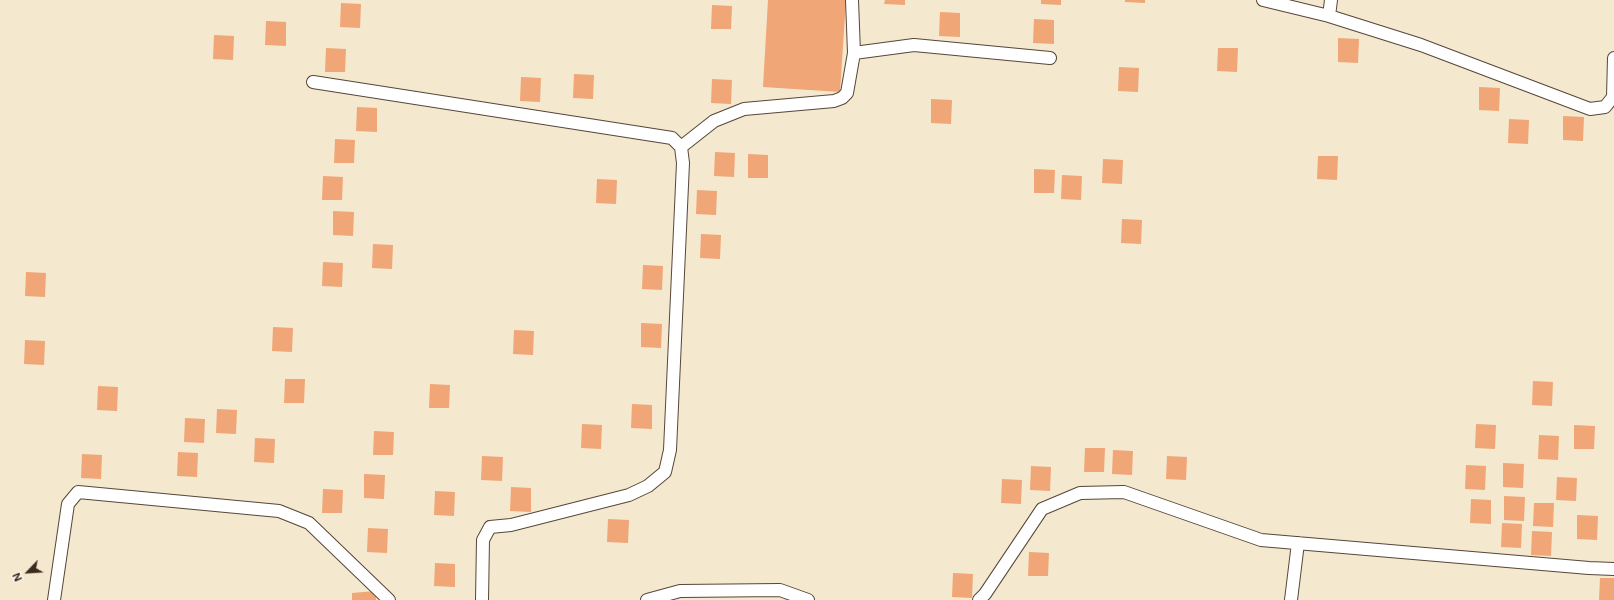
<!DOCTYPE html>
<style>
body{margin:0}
#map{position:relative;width:1614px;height:600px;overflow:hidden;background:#f4e8cf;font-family:Mali,sans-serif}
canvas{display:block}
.north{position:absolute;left:8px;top:552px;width:40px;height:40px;-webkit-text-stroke:3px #fbf7ec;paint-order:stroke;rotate:245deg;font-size:11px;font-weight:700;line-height:16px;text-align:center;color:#3b2a1e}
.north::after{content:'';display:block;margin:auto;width:14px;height:18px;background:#3b2a1e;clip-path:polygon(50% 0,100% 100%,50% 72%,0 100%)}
</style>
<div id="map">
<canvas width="1614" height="600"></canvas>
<div class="north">N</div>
</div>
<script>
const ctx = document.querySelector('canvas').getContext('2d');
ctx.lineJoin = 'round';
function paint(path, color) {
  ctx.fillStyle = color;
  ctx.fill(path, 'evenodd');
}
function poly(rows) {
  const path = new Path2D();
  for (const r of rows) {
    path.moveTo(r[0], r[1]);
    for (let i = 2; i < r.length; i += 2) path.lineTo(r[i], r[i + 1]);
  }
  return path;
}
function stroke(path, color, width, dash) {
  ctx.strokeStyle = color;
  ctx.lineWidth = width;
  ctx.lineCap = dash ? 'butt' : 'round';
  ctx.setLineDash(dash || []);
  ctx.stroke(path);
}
const building = poly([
 [768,0,846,0,840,92,763,87],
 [885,0,905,0,905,5,884,4],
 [1041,0,1061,0,1061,5,1041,4],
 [1125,0,1145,0,1145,3,1125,2],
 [341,3,361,4,360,28,340,27],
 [712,5,732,6,731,29,711,29],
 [940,12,960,13,960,37,939,36],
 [1034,19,1054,20,1054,44,1033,43],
 [266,21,286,22,286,46,265,45],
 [214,35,234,36,233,60,213,59],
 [1338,38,1359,39,1358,63,1338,62],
 [326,48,346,49,345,72,325,72],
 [1218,48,1238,48,1237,72,1217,71],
 [1119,67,1139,68,1138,92,1118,91],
 [574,74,594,75,593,99,573,98],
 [521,77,541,78,540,102,520,101],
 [712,79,732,80,731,104,711,103],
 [1479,87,1500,88,1499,111,1479,110],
 [931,99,952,100,951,124,931,123],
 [357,107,377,108,377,132,356,131],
 [1563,116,1584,117,1583,141,1563,140],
 [1509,119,1529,120,1528,144,1508,143],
 [335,139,355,140,354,163,334,163],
 [715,152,735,153,734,177,714,176],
 [748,154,768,155,768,178,748,178],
 [1318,156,1338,156,1337,180,1317,179],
 [1103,159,1123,160,1122,184,1102,183],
 [1034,169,1055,170,1054,193,1034,193],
 [1062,175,1082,176,1081,200,1061,199],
 [323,176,343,177,342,200,322,200],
 [597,179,617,180,616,204,596,203],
 [697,190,717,191,716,215,696,214],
 [333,211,354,212,353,236,333,235],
 [1122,219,1142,220,1141,244,1121,243],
 [701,234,721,235,720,259,700,258],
 [373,244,393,245,392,269,372,268],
 [323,262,343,263,342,287,322,286],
 [643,265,663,266,662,290,642,289],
 [26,272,46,273,45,297,25,296],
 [641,323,662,324,661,348,641,347],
 [273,327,293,328,292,352,272,351],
 [514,330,534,331,533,355,513,354],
 [25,340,45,341,44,365,24,364],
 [285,379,305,379,304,403,284,403],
 [1533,381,1553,382,1552,406,1532,405],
 [430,384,450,385,449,408,429,408],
 [98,386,118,387,117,411,97,410],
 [632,404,652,405,652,429,631,428],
 [217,409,237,410,236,434,216,433],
 [185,418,205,419,204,443,184,442],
 [582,424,602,425,601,449,581,448],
 [1476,424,1496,425,1495,449,1475,448],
 [1574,425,1595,426,1594,449,1574,449],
 [374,431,394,432,393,455,373,455],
 [1539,435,1559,436,1558,460,1538,459],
 [255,438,275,439,274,463,254,462],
 [1085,448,1105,448,1104,472,1084,472],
 [1113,450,1133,451,1132,475,1112,474],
 [178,452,198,453,197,477,177,476],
 [82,454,102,455,101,479,81,478],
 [482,456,503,457,502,481,481,480],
 [1167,456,1187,457,1186,480,1166,479],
 [1503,463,1524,464,1523,488,1503,487],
 [1466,465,1486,466,1485,490,1465,489],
 [1031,466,1051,467,1050,491,1030,490],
 [364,474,385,475,384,499,364,498],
 [1557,477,1577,478,1576,501,1556,500],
 [1002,479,1022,480,1021,504,1001,503],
 [511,487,531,488,531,512,510,511],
 [323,489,343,490,342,513,322,513],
 [435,491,455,492,454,516,434,515],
 [1504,496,1525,497,1524,521,1504,520],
 [1471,499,1491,500,1491,524,1470,523],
 [1534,503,1554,503,1553,527,1533,526],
 [1577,515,1598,516,1597,540,1577,539],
 [608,519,629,520,628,543,607,542],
 [1502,523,1522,524,1521,548,1501,547],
 [368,528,388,529,387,553,367,552],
 [1532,531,1552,532,1551,556,1531,555],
 [1029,552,1049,553,1048,576,1028,576],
 [435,563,455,564,455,587,434,586],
 [953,573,973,574,972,598,952,597],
 [1600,578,1614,578,1614,600,1599,600],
 [376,591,376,600,352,600,352,593]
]);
const street = poly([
 [1263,0,1329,16,1421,45,1590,109,1605,107,1613,97,1614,58],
 [1329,16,1331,0],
 [854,53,914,45,1050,58],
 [313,82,672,138,681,147,683,163,670,450,665,472,648,486,629,495,511,525,490,527,483,540,482,600],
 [681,147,714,121,744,109,834,101,842,98,847,93,854,53,852,0],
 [54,600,68,504,78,492,279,511,309,523,389,600],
 [647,600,680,591,780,590,808,600],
 [979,600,985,594,1042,509,1080,493,1124,492,1261,540,1589,568,1614,569],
 [1291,600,1298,543]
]);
paint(building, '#f0a677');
stroke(street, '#574639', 14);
stroke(street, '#fff', 12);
</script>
